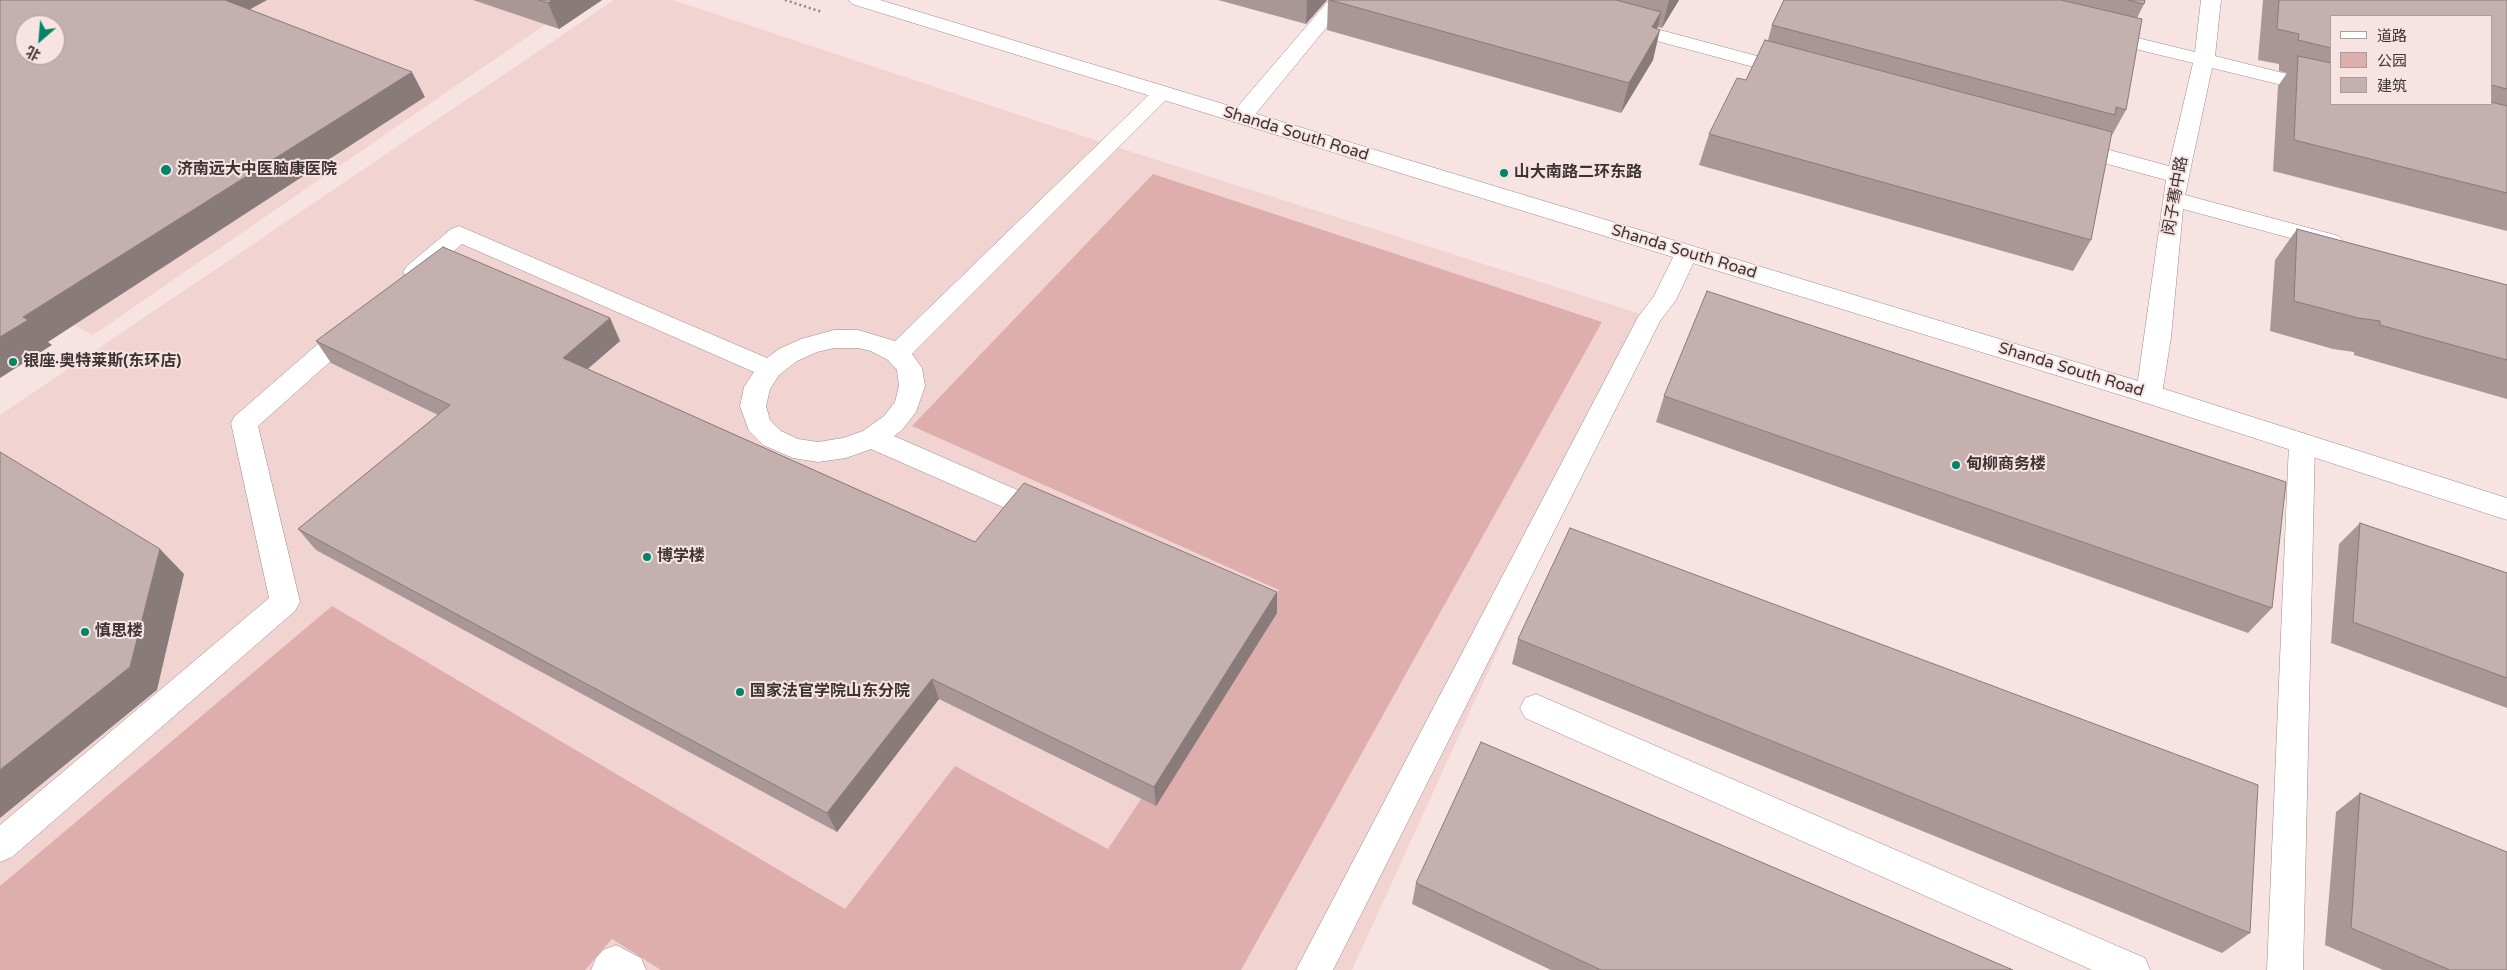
<!DOCTYPE html>
<meta charset="utf-8">
<style>
body{margin:0}
#map{position:relative;width:2507px;height:970px;overflow:hidden;background:#f7e3e2;font-family:"Varela Round","Noto Sans SC",sans-serif}
canvas{display:block}
.legend{position:absolute;left:2330px;top:15px;width:162px;height:90px;box-sizing:border-box;background:#f7e3e2;border:1px solid #ac9d9c;margin:0;padding:6px 9px;list-style:none;font-size:15px;color:#3c3434}
.legend li{display:flex;align-items:center;gap:10px;height:25px}
.legend b{width:25px;border:1px solid #ac9d9c}
.north{position:absolute;left:15px;top:15px;width:50px;height:50px;box-sizing:border-box;background:#f7e3e2;border:1px solid #ac9d9c;border-radius:50%;rotate:207deg;font-size:14px;font-weight:700;line-height:20px;text-align:center;color:#3c3434}
.north::after{content:'';display:block;margin:auto;width:18px;height:22px;background:#008569;clip-path:polygon(50% 0,100% 100%,50% 72%,0 100%)}
</style>
<div id="map">
<canvas width="2507" height="970"></canvas>
<ul class="legend">
<li><b style="height:6px;background:#fff"></b>道路</li>
<li><b style="height:14px;background:#deaeac"></b>公园</li>
<li><b style="height:14px;background:#c3b0af"></b>建筑</li>
</ul>
<div class="north">北</div>
</div>
<script>
const ctx = document.querySelector('canvas').getContext('2d');
ctx.lineJoin = 'round';
function paint(path, color) {
  ctx.fillStyle = color;
  ctx.fill(path, 'evenodd');
}
function poly(rows) {
  const path = new Path2D();
  for (const r of rows) {
    path.moveTo(r[0], r[1]);
    for (let i = 2; i < r.length; i += 2) path.lineTo(r[i], r[i + 1]);
  }
  return path;
}
function stroke(path, color, width, dash) {
  ctx.strokeStyle = color;
  ctx.lineWidth = width;
  ctx.lineCap = dash ? 'butt' : 'round';
  ctx.setLineDash(dash || []);
  ctx.stroke(path);
}
function label(font, color, halo, rows, align = 'center') {
  ctx.font = font + ' "Varela Round","Noto Sans SC",sans-serif';
  ctx.lineWidth = 4;
  ctx.setLineDash([]);
  ctx.textBaseline = 'middle';
  ctx.strokeStyle = halo;
  ctx.fillStyle = color;
  for (const [text, x, y, turn = 0] of rows) {
    ctx.save();
    ctx.translate(x, y);
    ctx.rotate((+turn || 0) * Math.PI / 180);
    ctx.textAlign = isNaN(turn) ? turn : align;
    if (halo) ctx.strokeText(text, 0, 0);
    ctx.fillText(text, 0, 0);
    ctx.restore();
  }
}
const built = poly([
 [29,0,581,0,93,335,0,286,0,15],
 [25,25,55,25,55,55,25,55],
 [614,0,673,0,1110,145,1650,317,1352,970,0,970,0,415]
]);
const green = poly([
 [1153,174,1602,322,1241,970,661,970,612,939,585,970,0,970,0,886,332,606,845,909,955,766,1108,849,1279,590,912,426]
]);
const path = poly([
 [785,0,822,12]
]);
const service = poly([
 [1162,87,1169,89,1173,93,912,354,922,368,925,386,916,412,902,430,894,436,1022,492,1026,500,1022,508,1012,511,871,449,846,458,818,462,793,458,763,445,749,431,740,406,744,387,754,372,462,244,423,278,415,280,407,278,403,272,407,266,451,229,459,226,767,358,779,349,801,339,834,330,858,330,895,341,1155,89,1162,87],
 [834,348,858,348,871,351,888,360,897,370,899,386,895,402,884,416,863,431,843,438,818,442,798,439,781,431,770,420,766,406,770,389,779,375,797,361,817,352,834,348],
 [1686,245,1694,247,1698,253,1676,300,1660,321,1333,970,1296,970,1638,317,1654,296,1678,247,1686,245],
 [351,320,360,323,363,329,360,335,258,426,300,602,295,611,12,857,0,862,0,825,269,598,231,423,235,416,342,323,351,320],
 [616,945,641,958,646,970,591,970,596,958,603,950,616,945]
]);
const minor = poly([
 [1329,0,1349,0,1249,122,1241,123,1233,122,1230,117,1233,112,1329,0],
 [2201,0,2221,0,2215,56,2331,85,2331,97,2212,68,2185,195,2339,236,2343,241,2339,246,2331,249,2183,209,2171,337,2162,394,2158,401,2149,403,2140,401,2136,394,2166,180,2064,152,2061,147,2064,142,2072,140,2169,166,2193,63,2094,39,2091,35,2094,31,2101,29,2195,52,2201,0],
 [1623,20,1798,67,1801,71,1798,75,1791,77,1616,30,1613,26,1616,22,1623,20],
 [2302,433,2311,436,2315,443,2303,970,2267,970,2289,443,2293,436,2302,433],
 [1536,694,2145,958,2150,970,2092,970,1525,718,1520,708,1525,698,1536,694]
]);
const secondary = poly([
 [849,0,880,0,2158,387,2507,498,2507,520,2140,401,852,4,849,0]
]);
const wall = poly([
 [473,0,602,0,559,29],
 [1218,0,1327,0,1306,24],
 [1328,0,1679,0,1662,28,1657,27,1653,60,1621,113,1327,30],
 [1784,0,2145,0,2144,4,2137,18,2126,110,2111,137,2091,240,2073,271,1699,165,1709,134,1746,80,1768,40,1772,25],
 [2263,0,2507,0,2507,231,2273,171,2278,86,2287,73,2279,71,2279,64,2258,60],
 [2331,16,2491,16,2491,104,2331,104],
 [2297,229,2507,285,2507,399,2354,355,2354,352,2333,349,2270,331,2275,260],
 [610,318,620,341,588,369,975,542,1277,592,1277,613,1156,806,939,699,837,832,316,550,298,529,438,415,331,363,316,341],
 [1664,396,2272,608,2248,633,1656,422],
 [2360,523,2507,573,2507,708,2331,643,2339,544],
 [1518,639,2250,933,2222,953,1512,664],
 [2360,793,2507,970,2383,970,2325,945,2336,812],
 [1416,883,2013,970,1551,970,1412,904]
]);
const shadedWall = poly([
 [216,0,267,0,229,21],
 [552,0,602,0,559,29,548,3],
 [1307,0,1327,0,1306,24],
 [1669,0,1679,0,1662,28],
 [1661,12,1655,39,1660,30,1653,60,1621,113,1629,83,1652,27],
 [412,72,425,97,48,342,52,345,0,378,0,337,23,317],
 [610,318,620,341,574,380,563,358],
 [160,549,184,574,157,690,0,818,0,770],
 [1277,592,1277,613,1156,806,1154,787],
 [932,679,939,699,837,832,827,813]
]);
const building = poly([
 [0,0,225,0,412,72,23,317,28,320,0,337,0,0],
 [25,25,55,25,55,55,25,55,25,25],
 [539,0,552,0,548,3,539,0],
 [1330,0,1616,0,1661,12,1652,27,1660,30,1629,83,1330,0],
 [1784,0,2061,0,2142,19,2126,110,2116,107,2115,115,1772,25,1784,0],
 [2128,0,2145,0,2144,4,2128,0],
 [2279,0,2507,0,2507,89,2491,85,2491,16,2331,16,2331,48,2298,40,2299,34,2277,29,2279,0],
 [1765,40,2112,132,2091,240,1709,134,1737,78,1746,80,1765,40],
 [2298,56,2331,63,2331,104,2491,104,2491,102,2507,106,2507,193,2294,140,2298,56],
 [2297,229,2507,285,2507,360,2380,325,2380,321,2358,318,2294,301,2297,229],
 [443,247,610,318,563,358,975,542,1024,483,1277,592,1154,787,932,679,827,813,298,529,450,405,316,341,443,247],
 [1707,291,2286,482,2272,608,1664,396,1707,291],
 [0,452,160,549,130,667,0,770,0,452],
 [2360,523,2507,573,2507,678,2353,622,2360,523],
 [1570,528,2258,785,2250,933,1518,639,1570,528],
 [1481,742,2013,970,1601,970,1416,883,1481,742],
 [2360,793,2507,852,2507,970,2450,970,2351,928,2360,793]
]);
const markers = [
 [166,170,6,"#008569"],
 [1504,173,5,"#008569"],
 [13,362,5,"#008569"],
 [1956,465,5,"#008569"],
 [647,557,5,"#008569"],
 [85,632,5,"#008569"],
 [740,692,5,"#008569"]
];
const streetNames = [
 ["Shanda South Road",1296,134,17],
 ["闵子骞中路",2176,196,-80],
 ["Shanda South Road",1684,252,17],
 ["Shanda South Road",2071,370,17]
];
const poiNames = [
 ["济南远大中医脑康医院",177,170],
 ["山大南路二环东路",1514,173],
 ["银座·奥特莱斯(东环店)",23,362],
 ["甸柳商务楼",1966,465],
 ["博学楼",657,557],
 ["慎思楼",95,632],
 ["国家法官学院山东分院",750,692]
];
paint(built, '#f1d4d2');
paint(green, '#deaeac');
stroke(service, '#9e8b8a', 1);
stroke(minor, '#9e8b8a', 1);
stroke(secondary, '#9e8b8a', 1);
stroke(path, '#928584', 2.5, [2, 3]);
paint(service, '#fff');
paint(minor, '#fff');
paint(secondary, '#fff');
paint(wall, '#a89796');
paint(shadedWall, '#887b7a');
paint(building, '#c3b0af');
stroke(building, '#887b7a', 1);
for (const [x, y, r, color] of markers) {
  const dot = new Path2D();
  dot.arc(x, y, r, 0, 2 * Math.PI);
  ctx.fillStyle = color;
  ctx.fill(dot);
  stroke(dot, '#f7e3e2', 2);
}
label('16px', '#3c3434', '#f7e3e2', streetNames);
label('bold 16px', '#3c3434', '#f7e3e2', poiNames, 'left');
</script>
